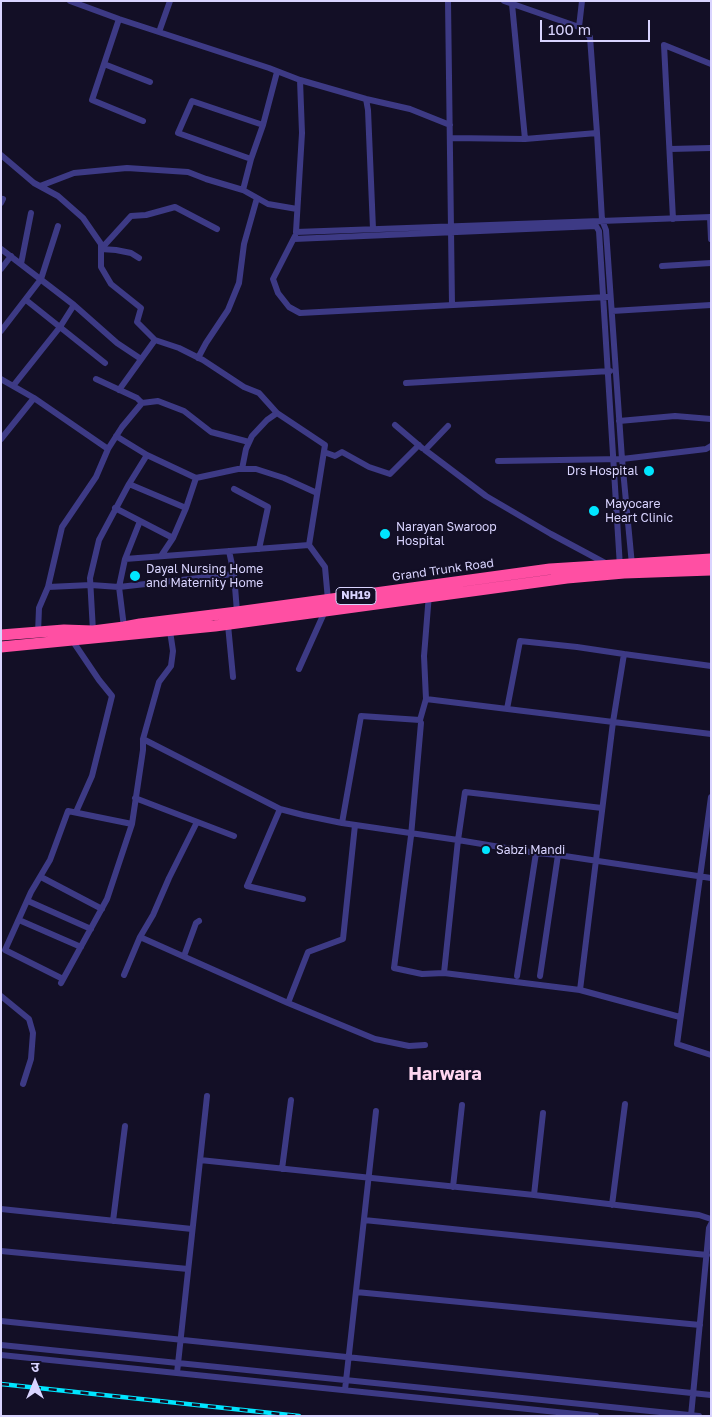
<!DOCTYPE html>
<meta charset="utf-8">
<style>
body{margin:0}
#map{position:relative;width:712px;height:1417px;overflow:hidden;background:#130f26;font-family:"Golos Text","Noto Sans Devanagari",sans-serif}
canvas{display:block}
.frame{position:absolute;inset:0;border:2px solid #d9d4ff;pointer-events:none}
.north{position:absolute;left:10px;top:1357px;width:50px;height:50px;-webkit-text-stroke:4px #130f26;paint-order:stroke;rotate:0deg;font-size:14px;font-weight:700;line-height:20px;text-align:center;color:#d9d4ff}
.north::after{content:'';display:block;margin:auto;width:18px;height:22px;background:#d9d4ff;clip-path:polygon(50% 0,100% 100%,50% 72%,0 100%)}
.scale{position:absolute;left:540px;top:20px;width:110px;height:22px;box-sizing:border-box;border:2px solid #d9d4ff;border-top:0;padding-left:6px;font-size:15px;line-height:18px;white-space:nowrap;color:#d9d4ff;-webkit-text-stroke:4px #130f26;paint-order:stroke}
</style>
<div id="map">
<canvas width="712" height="1417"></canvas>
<div class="frame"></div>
<div class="north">उ</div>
<div class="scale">100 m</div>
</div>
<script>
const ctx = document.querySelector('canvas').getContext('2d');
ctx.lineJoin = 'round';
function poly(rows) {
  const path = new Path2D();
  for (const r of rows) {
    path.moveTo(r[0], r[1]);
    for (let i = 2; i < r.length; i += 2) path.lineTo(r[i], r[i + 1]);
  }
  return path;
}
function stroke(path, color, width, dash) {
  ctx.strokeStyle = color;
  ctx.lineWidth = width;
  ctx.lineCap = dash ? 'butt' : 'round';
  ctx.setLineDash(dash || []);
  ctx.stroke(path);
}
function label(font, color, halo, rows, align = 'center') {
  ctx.font = font + ' "Golos Text",sans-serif';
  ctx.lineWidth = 4;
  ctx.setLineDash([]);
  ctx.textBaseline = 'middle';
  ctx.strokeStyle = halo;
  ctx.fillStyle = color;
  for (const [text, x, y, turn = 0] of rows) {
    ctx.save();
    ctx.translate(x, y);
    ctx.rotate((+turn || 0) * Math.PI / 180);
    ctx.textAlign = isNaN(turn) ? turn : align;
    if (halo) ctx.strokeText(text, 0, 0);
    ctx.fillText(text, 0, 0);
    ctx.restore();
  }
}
const street = poly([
 [70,1,119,19,269,68,300,80,366,99,410,109,450,125],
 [448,1,452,305],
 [504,1,579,27,590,37,597,133,602,220,606,230,622,459,632,565],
 [512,4,525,139],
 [119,19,104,64,150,82],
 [579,27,582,1],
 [159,32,170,1],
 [104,64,92,100,143,121],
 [300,80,302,133,296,232,711,217],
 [366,99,368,110,373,229],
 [451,138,525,139,597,133],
 [670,149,711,148],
 [1,155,34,183,58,196,83,218,101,244,101,267,111,284,141,308,137,322,155,340],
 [251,159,178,133,192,101,263,125],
 [40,186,74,173,127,168,188,172,206,179,243,190,251,159,263,125,277,72],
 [243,190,268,204,297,209],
 [1,203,3,199],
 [710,217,711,239],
 [673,219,664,45,711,64],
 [295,236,273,279,278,293,289,307,300,313,607,297],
 [294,239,596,226,599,231,620,567],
 [1,249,74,305,117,343,141,359],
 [139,258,131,253,116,250,101,249,131,216,146,215,175,207,217,229],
 [21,264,31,213],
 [662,266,711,263],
 [1,269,11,256],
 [26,300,105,363],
 [612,311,711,305],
 [1,331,41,279,58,226],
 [198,358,206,343,228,310,239,283,244,244,257,198],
 [1,379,34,398,108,449],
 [96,379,137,398,142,403],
 [406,383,610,371],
 [13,386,60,327,74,305],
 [119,390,155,340,179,348,203,360,244,387,259,393,277,413,325,445,309,545,325,567,328,600],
 [619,421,675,416,711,419],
 [395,425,422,448],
 [448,426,425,450,486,496,551,534,607,564],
 [116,436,147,455],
 [1,439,34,398],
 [324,452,335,456,342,452,369,467,390,474,419,445],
 [498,461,622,459,706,449,711,446],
 [242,469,246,449,252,436,267,420,277,413],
 [129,484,186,508],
 [234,489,268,507,259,549],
 [115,508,173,538],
 [229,551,234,574,237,612],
 [161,556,173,538,186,508,196,478,238,469,256,469,284,478,317,493],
 [125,559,140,521],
 [48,587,91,585,119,587,234,574],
 [228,625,233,677],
 [124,627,119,587,125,559,309,545],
 [93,631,90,578,99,540,129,484,147,455,196,478],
 [38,633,39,608,48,587,62,527,96,477,108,449,122,427,142,403,158,401,184,411,211,432,249,442],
 [72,640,99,680,112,696,92,776,76,812],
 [299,669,325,611],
 [426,699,424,656,429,594],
 [507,709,520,641,577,647,624,654],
 [421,723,411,836,394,968,422,974,444,973,580,990],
 [143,739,280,809,303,815,342,823,458,840,536,853,558,855,711,878],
 [711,797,677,1044,711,1055],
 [135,798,234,836],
 [280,809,247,886,303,899],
 [197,822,169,878,153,915,140,937,288,1003,308,952,343,939,355,825],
 [342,823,361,716,420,720,426,699,711,734],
 [41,877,102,909],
 [28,901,91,929],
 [19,920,81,947],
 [184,956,196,923,199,921],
 [444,973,458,840,465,792,602,808],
 [124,975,140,937],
 [517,976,536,853],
 [540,976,558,855],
 [63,979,5,950,31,892,50,860,68,811,132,824],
 [61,983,107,899,132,824,143,750,143,739,159,682,171,666,173,651,170,631],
 [1,996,29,1019,33,1033,31,1059,23,1084],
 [288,1003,375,1039,409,1046,425,1045],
 [680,1017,580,990,613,722,624,654,711,666],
 [200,1160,534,1195,543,1113],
 [282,1169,291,1100],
 [453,1187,462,1105],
 [534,1195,699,1215,711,1219],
 [612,1205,625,1104],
 [1,1209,192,1229],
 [364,1220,707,1255],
 [113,1221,125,1126],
 [1,1251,188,1269],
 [356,1292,700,1325],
 [1,1321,711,1395],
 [1,1345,699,1416],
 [1,1355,596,1416],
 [177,1373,207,1096],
 [345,1390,376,1111],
 [691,1416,709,1228,711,1224]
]);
const highway = poly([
 [1,635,64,630,93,631,124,627,140,624,237,612,550,569,711,559],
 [1,647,215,626,567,578,624,573,711,570]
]);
const rail = poly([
 [1,1384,299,1416]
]);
const markers = [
 [649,471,6,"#00e5ff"],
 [594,511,6,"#00e5ff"],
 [385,534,6,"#00e5ff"],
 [135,576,6,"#00e5ff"],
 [486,850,5,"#00e5ff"]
];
const shields = [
 [356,596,40]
];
const shieldNames = [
 ["NH19",356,596]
];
const poiNames = [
 ["Drs Hospital",638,471,"right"],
 ["Mayocare",605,504],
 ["Heart Clinic",605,518],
 ["Narayan Swaroop",396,527],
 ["Hospital",396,541],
 ["Dayal Nursing Home",146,569],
 ["and Maternity Home",146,583],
 ["Sabzi Mandi",496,850]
];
const streetNames = [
 ["Grand Trunk Road",443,570,-8]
];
const districtNames = [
 ["Harwara",445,1074]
];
stroke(street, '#3d3a85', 6);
stroke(highway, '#ff4fa3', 11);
stroke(rail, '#00e5ff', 4.5);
stroke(rail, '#130f26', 2.5, [8]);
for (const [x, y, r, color] of markers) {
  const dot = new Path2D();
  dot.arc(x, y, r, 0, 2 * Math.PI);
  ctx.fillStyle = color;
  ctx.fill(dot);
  stroke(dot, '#130f26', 2);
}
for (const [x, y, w] of shields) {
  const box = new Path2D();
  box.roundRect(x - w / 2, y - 8.5, w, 17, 4);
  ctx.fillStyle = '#130f26';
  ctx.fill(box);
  stroke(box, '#d9d4ff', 1);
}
label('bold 11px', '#d9d4ff', null, shieldNames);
label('12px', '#d9d4ff', '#130f26', poiNames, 'left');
label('12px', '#d9d4ff', '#130f26', streetNames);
label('bold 18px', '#ffd6f0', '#130f26', districtNames);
</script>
